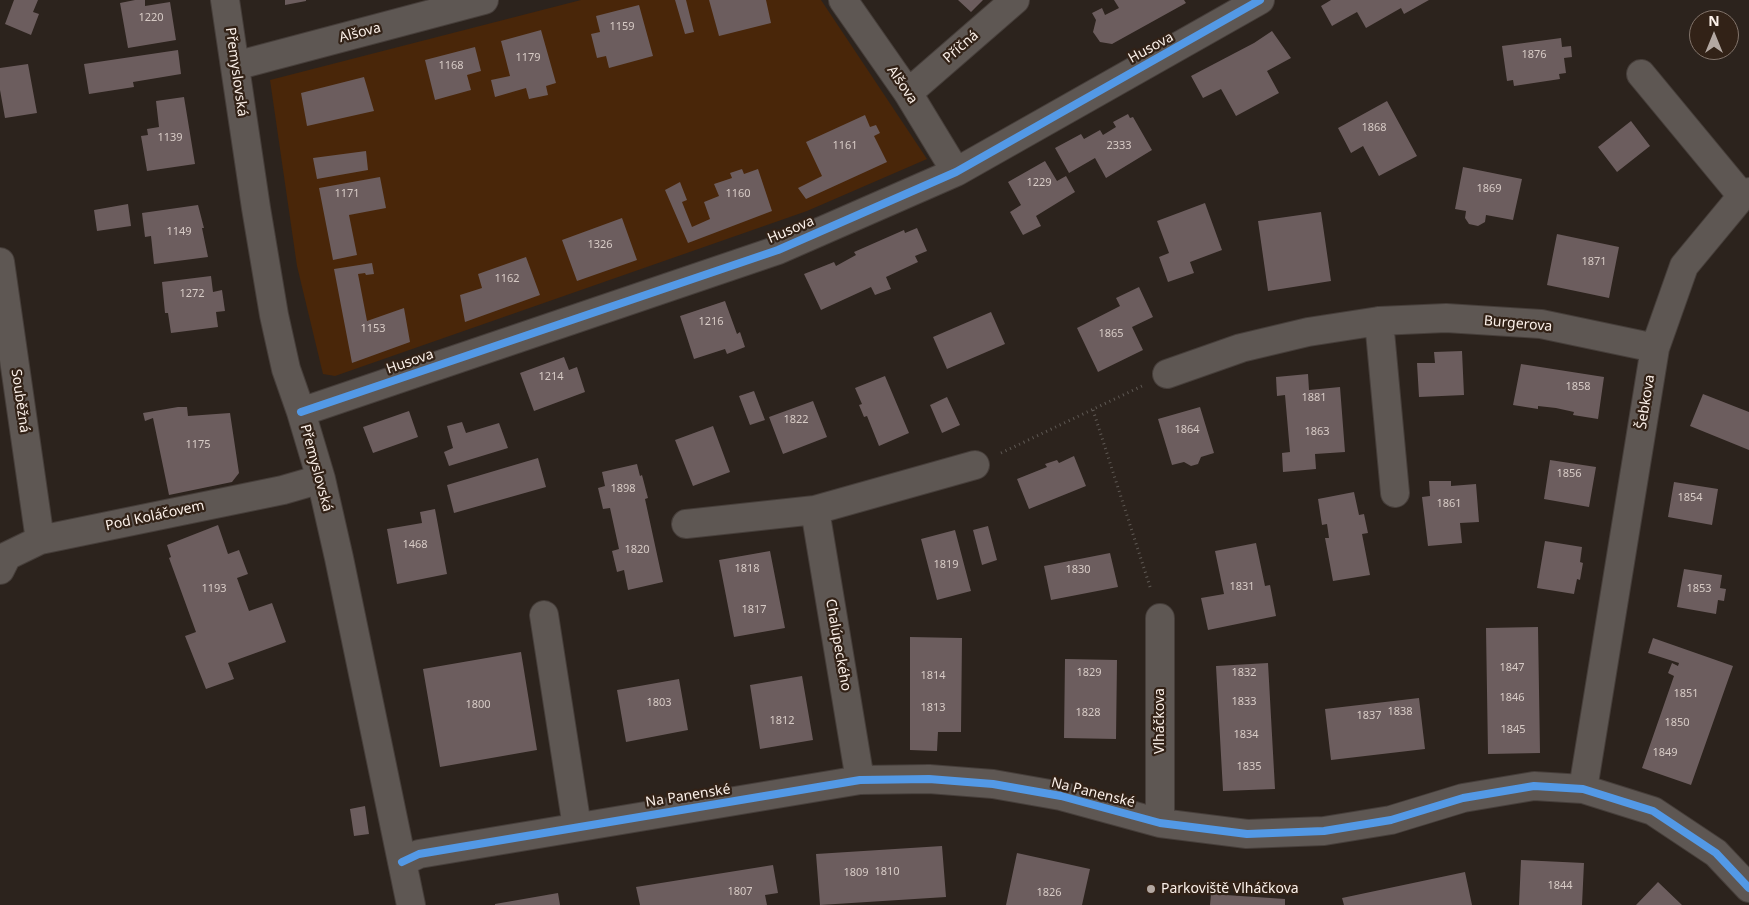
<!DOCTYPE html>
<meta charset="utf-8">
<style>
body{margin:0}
#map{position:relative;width:1749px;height:905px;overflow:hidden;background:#2c231d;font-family:"Noto Sans",sans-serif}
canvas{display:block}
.north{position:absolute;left:1689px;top:10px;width:50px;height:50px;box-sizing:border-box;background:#322217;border:1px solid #82746b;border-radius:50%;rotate:0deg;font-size:14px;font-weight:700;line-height:20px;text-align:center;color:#fbf0e9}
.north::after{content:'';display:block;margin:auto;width:18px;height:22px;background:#b3a8a2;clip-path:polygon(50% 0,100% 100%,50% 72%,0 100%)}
</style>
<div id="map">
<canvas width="1749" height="905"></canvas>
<div class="north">N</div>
</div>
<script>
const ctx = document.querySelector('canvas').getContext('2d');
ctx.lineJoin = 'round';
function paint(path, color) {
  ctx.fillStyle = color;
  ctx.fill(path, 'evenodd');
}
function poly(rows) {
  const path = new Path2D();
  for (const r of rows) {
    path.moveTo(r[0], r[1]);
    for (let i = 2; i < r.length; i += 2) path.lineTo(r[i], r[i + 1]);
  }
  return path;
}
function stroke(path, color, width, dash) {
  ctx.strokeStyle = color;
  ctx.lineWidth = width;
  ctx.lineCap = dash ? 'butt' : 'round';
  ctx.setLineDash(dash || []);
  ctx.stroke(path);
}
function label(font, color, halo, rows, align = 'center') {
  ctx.font = font + ' "Noto Sans",sans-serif';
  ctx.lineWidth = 4.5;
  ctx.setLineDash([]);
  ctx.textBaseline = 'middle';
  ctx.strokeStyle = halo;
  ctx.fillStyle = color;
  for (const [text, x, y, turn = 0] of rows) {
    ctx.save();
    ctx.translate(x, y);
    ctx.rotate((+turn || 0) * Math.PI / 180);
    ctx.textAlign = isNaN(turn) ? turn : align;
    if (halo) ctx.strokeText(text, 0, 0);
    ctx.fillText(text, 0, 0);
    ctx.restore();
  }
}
const green = poly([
 [581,0,821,0,927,159,807,211,335,376,323,374,297,266,270,80]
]);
const building = poly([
 [14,0,38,0,33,12,39,14,31,35,5,24],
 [135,0,145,0,145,6,170,2,176,40,128,48,120,3],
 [285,0,306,0,306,1,285,5],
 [675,0,686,0,694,32,685,34],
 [709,0,766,0,771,23,719,36],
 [958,0,983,0,971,12],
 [1114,0,1184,0,1186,3,1112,44,1100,42,1093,32,1096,20,1092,13,1102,8,1105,15,1119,8],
 [1331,0,1429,0,1404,14,1401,8,1366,28,1357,12,1332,26,1321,6],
 [639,5,653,56,609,68,606,56,597,58,591,34,600,32,596,16],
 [541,30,556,83,546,86,548,95,529,99,526,88,495,97,491,80,510,76,501,41],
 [1272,31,1291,58,1267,71,1279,93,1236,116,1221,89,1203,98,1191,76,1254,43],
 [1561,38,1562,47,1571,46,1572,57,1564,58,1566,73,1559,74,1560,79,1514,86,1513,80,1507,81,1502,46],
 [475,47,481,71,467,75,471,90,435,100,425,60],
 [178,50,181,74,133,82,134,87,89,94,84,64],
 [28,64,37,113,5,118,0,90,0,68],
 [364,77,374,111,307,126,301,93],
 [184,97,195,164,147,171,141,136,148,135,147,129,159,127,156,101],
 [1387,101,1417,156,1379,176,1363,146,1351,153,1338,128],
 [1128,114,1130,118,1133,117,1152,150,1106,178,1095,158,1069,173,1055,148,1081,134,1084,139,1100,130,1103,135,1116,127,1113,122],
 [865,115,870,127,876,125,880,133,874,136,887,162,806,199,798,188,822,176,806,142],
 [1631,121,1650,146,1617,172,1598,147],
 [366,151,368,170,317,179,313,158],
 [1045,161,1057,181,1066,176,1075,192,1036,216,1041,226,1023,235,1010,212,1021,205,1008,182],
 [1463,167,1522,179,1513,220,1486,215,1485,222,1478,226,1469,224,1465,218,1466,211,1455,209],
 [742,169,744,174,758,169,772,211,688,243,665,190,680,182,687,200,682,202,692,227,710,219,704,202,719,196,714,184,732,178,730,173],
 [380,177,386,208,349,215,357,255,333,260,319,188],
 [1205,203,1222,250,1190,262,1194,273,1168,282,1159,257,1169,253,1157,221],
 [128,204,131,226,97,231,94,210],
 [198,205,204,228,202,228,208,257,154,264,151,236,145,237,142,213],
 [1321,212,1331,281,1268,291,1258,221],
 [622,218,637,260,577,281,562,240],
 [917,228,927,251,915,256,918,262,886,277,891,289,875,295,871,287,821,310,804,274,834,262,836,266,856,255,854,252,904,230,905,233],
 [1557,234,1619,247,1609,298,1547,285],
 [526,257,540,295,465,322,460,295,482,288,478,274],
 [372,263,374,274,366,275,365,273,358,274,367,321,404,308,410,342,352,363,334,269],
 [211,276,213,292,222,290,225,311,216,312,218,327,171,333,168,313,165,313,162,282],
 [1139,287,1153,317,1132,327,1143,350,1098,372,1077,328,1120,306,1116,298],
 [725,301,737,334,740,332,745,347,727,354,725,349,694,359,680,316],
 [991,312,1005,344,947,369,933,337],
 [1462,351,1464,395,1419,397,1417,363,1435,363,1434,352],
 [564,357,569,370,577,367,585,392,534,411,520,373],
 [1521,364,1604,377,1598,419,1573,415,1574,412,1556,408,1538,406,1538,409,1513,405],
 [1308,374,1309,390,1340,387,1345,452,1315,454,1316,469,1283,472,1282,453,1290,452,1285,395,1277,396,1276,377],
 [885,376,909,433,879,446,867,416,864,417,859,405,862,404,855,388],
 [754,391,765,420,750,425,739,396],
 [1703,394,1749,412,1749,450,1690,426],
 [947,397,960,425,942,433,930,405],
 [813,401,827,437,783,454,769,417],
 [178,407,187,407,188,416,230,413,239,473,232,482,169,495,153,418,145,421,143,413],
 [1200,407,1214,453,1201,457,1198,464,1191,466,1184,462,1172,465,1158,419],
 [409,411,418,437,373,453,363,427],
 [462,422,466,433,499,423,508,448,449,466,444,452,453,448,447,426],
 [713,426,730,472,693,486,675,440],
 [1074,456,1086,486,1029,509,1017,479,1047,467,1045,464,1057,460,1059,463],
 [538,458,546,487,454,513,447,485],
 [1550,460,1596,467,1589,507,1544,499],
 [637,464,640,476,642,475,648,498,645,499,663,582,628,590,624,570,617,572,612,551,619,549,610,508,603,509,598,488,605,486,602,472],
 [1429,481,1451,481,1451,486,1476,484,1479,522,1460,523,1462,543,1428,546,1422,497,1430,496],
 [1674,482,1718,489,1712,525,1668,517],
 [1354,492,1359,515,1364,514,1368,533,1362,534,1370,575,1333,581,1325,538,1329,538,1327,524,1322,525,1318,499],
 [435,509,447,574,397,584,387,529,422,523,420,512],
 [218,525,228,554,239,550,248,574,237,578,249,611,272,603,286,642,228,663,234,679,206,689,185,636,196,632,169,558,171,557,167,545],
 [988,526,997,560,982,565,973,530],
 [955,530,971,591,937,600,921,539],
 [1545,541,1582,547,1580,562,1583,563,1580,580,1577,579,1574,594,1537,588],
 [1256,543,1265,586,1270,585,1276,616,1208,630,1201,598,1224,594,1215,551],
 [770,551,785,628,734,637,719,560],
 [1110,553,1118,587,1051,600,1044,566],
 [1684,569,1722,575,1720,588,1726,589,1724,601,1718,600,1716,614,1677,607],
 [1538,627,1540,753,1488,754,1486,628],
 [910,637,962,638,961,732,925,732,938,732,937,751,910,750],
 [1653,638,1733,666,1691,785,1642,768,1674,676,1668,673,1672,663,1678,666,1679,663,1648,653],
 [521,652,537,750,440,767,423,669],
 [1065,659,1117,660,1116,739,1064,738],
 [1268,663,1275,789,1223,791,1216,666],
 [802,676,813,740,760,749,750,685],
 [679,679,688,730,626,742,617,690],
 [1419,698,1425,749,1331,760,1325,709],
 [365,806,369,834,354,836,350,809],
 [942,846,946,897,820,905,816,854],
 [1017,853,1090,869,1082,905,1006,905],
 [1521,860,1584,863,1582,905,1519,905],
 [773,865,778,893,765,895,767,905,640,905,636,887],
 [1465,872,1472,905,1344,905,1342,898],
 [1658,882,1682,905,1636,905],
 [558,893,560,905,495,905,495,904],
 [1211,894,1285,899,1285,905,1210,905]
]);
const path = poly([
 [1093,410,1151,590],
 [1001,453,1142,386]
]);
const minor = poly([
 [225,0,256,208,274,315,286,369,301,412,321,479,339,558,411,905],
 [843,0,908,93,956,172],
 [235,66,484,0],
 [1641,74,1742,196],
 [908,93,1015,0],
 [0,262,40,540],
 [1379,321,1395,493],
 [1167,374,1241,348,1308,332,1379,321,1446,318,1541,324,1655,348],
 [301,412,778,250,956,172,1260,0],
 [815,510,860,780],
 [686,524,815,510,975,465],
 [0,570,7,556,40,540,283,490,321,479],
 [544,615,577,827],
 [1583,789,1655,348,1684,266,1742,196,1749,192],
 [1160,823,1160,618],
 [402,862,419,854,860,780,929,779,993,784,1061,796,1160,823,1247,834,1324,831,1391,820,1463,798,1534,786,1583,789,1653,811,1716,853,1749,888]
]);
const cycleway = poly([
 [301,412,778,250,956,172,1260,0],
 [402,862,419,854,860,780,929,779,993,784,1061,796,1160,823,1247,834,1324,831,1391,820,1463,798,1534,786,1583,789,1653,811,1716,853,1749,888]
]);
const markers = [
 [1151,889,5,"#b3a8a2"]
];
const numberNames = [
 ["1220",151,18],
 ["1159",622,27],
 ["1876",1534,55],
 ["1179",528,58],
 ["1168",451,66],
 ["1868",1374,128],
 ["1139",170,138],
 ["1161",845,146],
 ["2333",1119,146],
 ["1229",1039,183],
 ["1869",1489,189],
 ["1171",347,194],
 ["1160",738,194],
 ["1149",179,232],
 ["1326",600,245],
 ["1871",1594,262],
 ["1162",507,279],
 ["1272",192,294],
 ["1216",711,322],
 ["1153",373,329],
 ["1865",1111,334],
 ["1214",551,377],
 ["1858",1578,387],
 ["1881",1314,398],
 ["1822",796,420],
 ["1864",1187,430],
 ["1863",1317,432],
 ["1175",198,445],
 ["1856",1569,474],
 ["1898",623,489],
 ["1854",1690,498],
 ["1861",1449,504],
 ["1468",415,545],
 ["1820",637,550],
 ["1819",946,565],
 ["1818",747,569],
 ["1830",1078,570],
 ["1831",1242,587],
 ["1193",214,589],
 ["1853",1699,589],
 ["1817",754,610],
 ["1847",1512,668],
 ["1829",1089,673],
 ["1832",1244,673],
 ["1814",933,676],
 ["1851",1686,694],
 ["1846",1512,698],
 ["1833",1244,702],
 ["1803",659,703],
 ["1800",478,705],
 ["1813",933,708],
 ["1838",1400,712],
 ["1828",1088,713],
 ["1837",1369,716],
 ["1812",782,721],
 ["1850",1677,723],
 ["1845",1513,730],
 ["1834",1246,735],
 ["1849",1665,753],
 ["1835",1249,767],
 ["1810",887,872],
 ["1809",856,873],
 ["1844",1560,886],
 ["1807",740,892],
 ["1826",1049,893]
];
const streetNames = [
 ["Alšova",360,33,-15],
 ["Příčná",961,47,-41],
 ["Husova",1151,48,-29],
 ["Přemyslovská",236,72,82],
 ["Alšova",902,85,56],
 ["Husova",791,230,-23],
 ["Burgerova",1518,324,5],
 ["Husova",410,362,-19],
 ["Souběžná",20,401,82],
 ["Šebkova",1646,402,-81],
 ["Přemyslovská",316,468,75],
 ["Pod Koláčovem",155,516,-12],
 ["Chalúpeckého",838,645,80],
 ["Vlháčkova",1160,721,-90],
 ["Na Panenské",1093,793,14],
 ["Na Panenské",688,796,-9]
];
const poiNames = [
 ["Parkoviště Vlháčkova",1161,889]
];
paint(green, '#492609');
paint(building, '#6c5d5e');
stroke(minor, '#463e3a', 30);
stroke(path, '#5f5954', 3, [1, 4]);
stroke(minor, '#5e5753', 28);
stroke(cycleway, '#5399e6', 8);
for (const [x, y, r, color] of markers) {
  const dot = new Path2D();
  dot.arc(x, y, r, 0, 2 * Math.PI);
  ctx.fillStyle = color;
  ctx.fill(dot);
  stroke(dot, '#322217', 2);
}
label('11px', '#d7cbc6', null, numberNames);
label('14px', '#fbf0e9', '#322217', streetNames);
label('14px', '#fbf0e9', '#322217', poiNames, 'left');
</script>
